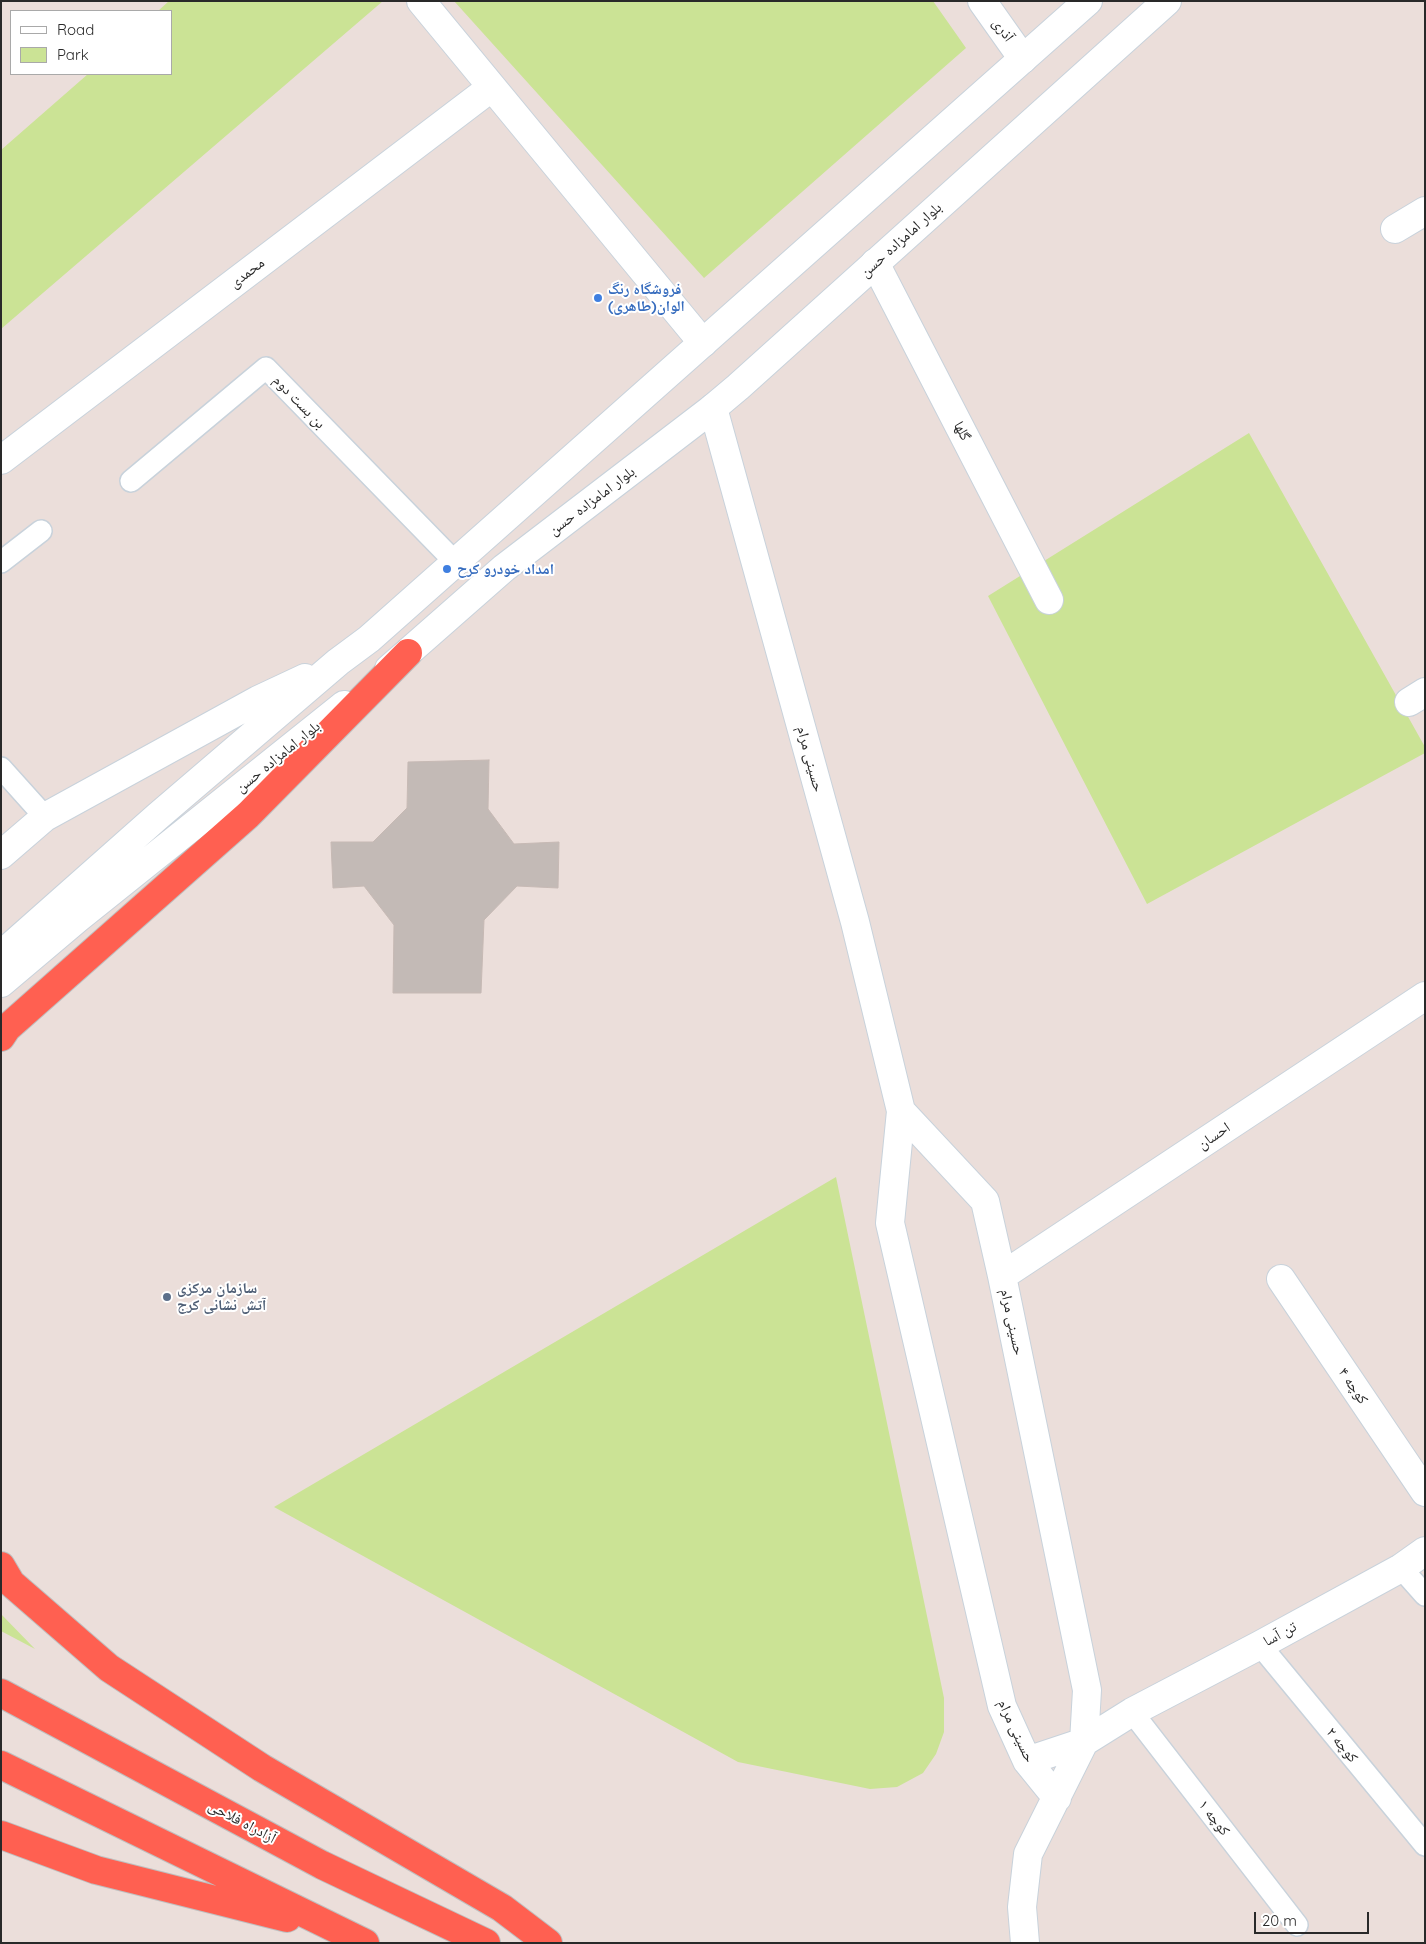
<!DOCTYPE html>
<meta charset="utf-8">
<style>
body{margin:0}
#map{position:relative;width:1426px;height:1944px;overflow:hidden;background:#ebdeda;font-family:Quicksand,sans-serif}
canvas{display:block}
.frame{position:absolute;inset:0;border:2px solid #292929;pointer-events:none}
.legend{position:absolute;left:10px;top:10px;width:162px;height:65px;box-sizing:border-box;background:#fff;border:1px solid #a9a9a9;margin:0;padding:6px 9px;list-style:none;font-size:15px;color:#292929}
.legend li{display:flex;align-items:center;gap:10px;height:25px}
.legend b{width:25px;border:1px solid #a9a9a9}
.scale{position:absolute;left:1254px;top:1912px;width:115px;height:22px;box-sizing:border-box;border:2px solid #292929;border-top:0;padding-left:6px;font-size:15px;line-height:18px;white-space:nowrap;color:#292929;-webkit-text-stroke:4px #fff;paint-order:stroke}
</style>
<div id="map">
<canvas width="1426" height="1944"></canvas>
<div class="frame"></div>
<ul class="legend">
<li><b style="height:6px;background:#fff"></b>Road</li>
<li><b style="height:14px;background:#cbe395"></b>Park</li>
</ul>
<div class="scale">20 m</div>
</div>
<script>
const ctx = document.querySelector('canvas').getContext('2d');
ctx.lineJoin = 'round';
function paint(path, color) {
  ctx.fillStyle = color;
  ctx.fill(path, 'evenodd');
}
function poly(rows) {
  const path = new Path2D();
  for (const r of rows) {
    path.moveTo(r[0], r[1]);
    for (let i = 2; i < r.length; i += 2) path.lineTo(r[i], r[i + 1]);
  }
  return path;
}
function stroke(path, color, width, dash) {
  ctx.strokeStyle = color;
  ctx.lineWidth = width;
  ctx.lineCap = dash ? 'butt' : 'round';
  ctx.setLineDash(dash || []);
  ctx.stroke(path);
}
function label(font, color, halo, rows, align = 'center') {
  ctx.font = font + ' Quicksand,"Noto Naskh Arabic",sans-serif';
  ctx.lineWidth = 4;
  ctx.setLineDash([]);
  ctx.textBaseline = 'middle';
  ctx.strokeStyle = halo;
  ctx.fillStyle = color;
  for (const [text, x, y, turn = 0] of rows) {
    ctx.save();
    ctx.translate(x, y);
    ctx.rotate((+turn || 0) * Math.PI / 180);
    ctx.textAlign = isNaN(turn) ? turn : align;
    if (halo) ctx.strokeText(text, 0, 0);
    ctx.fillText(text, 0, 0);
    ctx.restore();
  }
}
const green = poly([
 [169,1,383,1,1,329,1,150,88,74,171,74,171,11,158,11],
 [454,1,933,1,966,48,704,278],
 [1249,433,1425,747,1425,753,1147,904,988,596],
 [836,1177,944,1698,944,1732,936,1754,923,1773,897,1787,870,1789,738,1762,274,1507],
 [1,1614,35,1649,1,1631]
]);
const building = poly([
 [489,760,488,809,514,844,559,842,558,888,517,886,484,920,481,993,393,993,394,925,364,886,333,888,331,842,373,842,407,808,408,762,489,760]
]);
const lane = poly([
 [131,481,266,368,455,562],
 [1,562,41,531],
 [1,768,45,817],
 [1401,1568,1425,1595],
 [1260,1645,1425,1845],
 [1132,1712,1297,1925]
]);
const street = poly([
 [421,1,703,343],
 [982,1,1023,59],
 [1395,229,1425,211],
 [875,263,1049,600],
 [713,408,855,922,901,1111,890,1223,1002,1706,1027,1761,1057,1798],
 [1,460,492,87],
 [1409,702,1425,692],
 [901,1111,985,1201,1002,1276,1087,1690,1084,1742,1028,1854,1022,1907,1025,1943],
 [1002,1276,1425,996],
 [1281,1279,1425,1492],
 [1027,1761,1084,1742,1132,1712,1260,1645,1401,1568,1425,1551]
]);
const secondary = poly([
 [389,669,504,568,713,408,738,387,1167,1],
 [1,855,45,817,258,700,305,678],
 [1,955,158,816,338,662,369,639,1088,1],
 [1,983,78,918,344,705]
]);
const highway = poly([
 [1,1037,7,1028,248,815,408,653],
 [1,1566,11,1583,109,1668,262,1768,502,1908,548,1943],
 [1,1693,322,1865,486,1943],
 [1,1765,365,1943],
 [1,1835,96,1870,287,1918]
]);
const markers = [
 [598,298,5,"#3f7fe0"],
 [447,569,5,"#3f7fe0"],
 [167,1297,5,"#5c6f8a"]
];
const streetNames = [
 ["آذری",1003,30,54],
 ["بلوار امامزاده حسن",901,240,-42],
 ["محمدی",247,273,-37],
 ["بن بست دوم",299,402,46],
 ["گلها",962,431,63],
 ["بلوار امامزاده حسن",592,501,-37],
 ["بلوار امامزاده حسن",278,757,-39],
 ["حسینی مرام",810,759,75],
 ["احسان",1214,1136,-34],
 ["حسینی مرام",1012,1322,78],
 ["کوچه ۴",1353,1386,56],
 ["تن آسا",1280,1634,-29],
 ["حسینی مرام",1016,1731,65],
 ["کوچه ۲",1342,1745,51],
 ["کوچه ۱",1214,1818,52],
 ["آزادراه فلاحی",242,1822,28]
];
const shopNames = [
 ["فروشگاه رنگ",608,289],
 ["الوان(طاهری)",608,306],
 ["امداد خودرو کرح",457,569]
];
const serviceNames = [
 ["سازمان مرکزی",177,1288],
 ["آتش نشانی کرج",177,1305]
];
paint(green, '#cbe395');
paint(building, '#c3bab6');
stroke(building, '#c6b9b4', 1);
stroke(lane, '#c8d2db', 24);
stroke(street, '#c8d2db', 30);
stroke(secondary, '#c8d2db', 30);
stroke(highway, '#bfbfbf', 30);
stroke(lane, '#fff', 21);
stroke(street, '#fff', 28);
stroke(secondary, '#fff', 28);
stroke(highway, '#ff6051', 28);
for (const [x, y, r, color] of markers) {
  const dot = new Path2D();
  dot.arc(x, y, r, 0, 2 * Math.PI);
  ctx.fillStyle = color;
  ctx.fill(dot);
  stroke(dot, '#fff', 2);
}
label('15px', '#292929', '#fff', streetNames);
label('bold 15px', '#366cbe', '#fff', shopNames, 'left');
label('bold 15px', '#4e5e75', '#fff', serviceNames, 'left');
</script>
